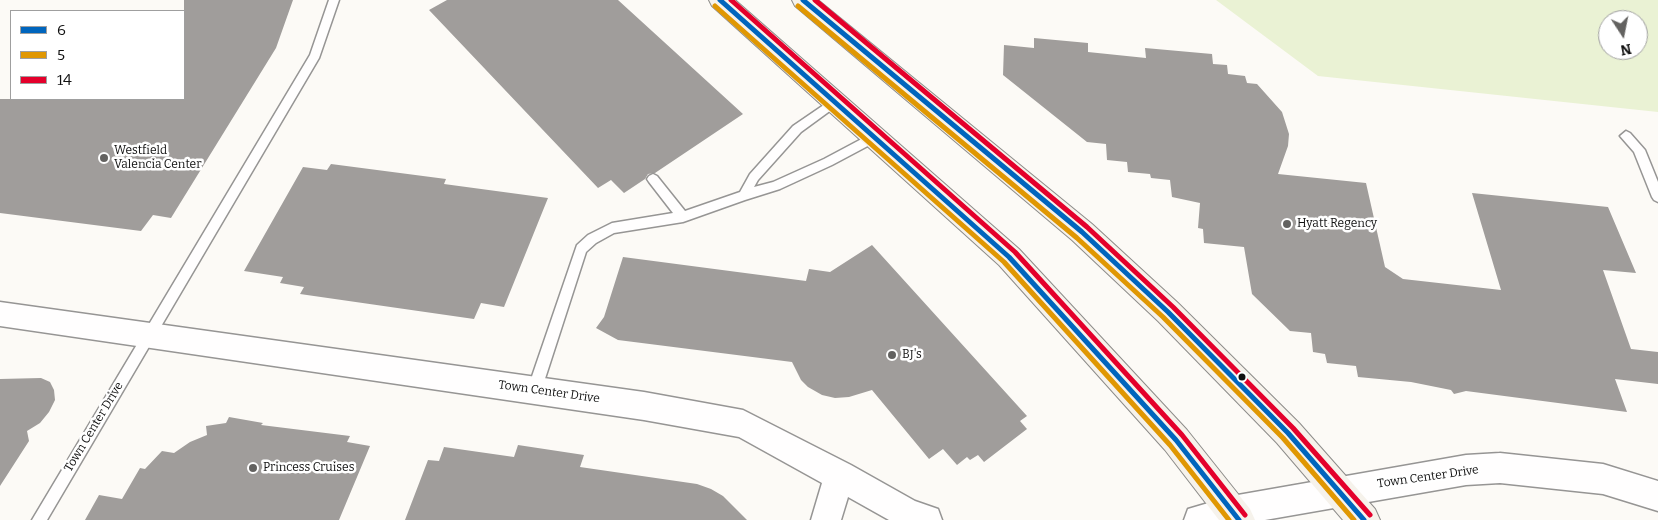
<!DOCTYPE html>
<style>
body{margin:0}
#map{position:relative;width:1658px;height:520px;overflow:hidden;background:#fcfaf6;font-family:Bitter,serif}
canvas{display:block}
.legend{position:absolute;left:10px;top:10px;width:175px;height:90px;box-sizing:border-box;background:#fff;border:1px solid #9f9f9f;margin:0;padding:6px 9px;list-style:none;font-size:15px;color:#101010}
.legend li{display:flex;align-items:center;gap:10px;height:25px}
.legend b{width:25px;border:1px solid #9f9f9f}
.north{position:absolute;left:1598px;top:10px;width:50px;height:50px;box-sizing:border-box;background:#fff;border:1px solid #9f9f9f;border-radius:50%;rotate:169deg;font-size:14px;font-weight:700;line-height:20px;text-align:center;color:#101010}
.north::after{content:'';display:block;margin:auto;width:18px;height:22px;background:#636260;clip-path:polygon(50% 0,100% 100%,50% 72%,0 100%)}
</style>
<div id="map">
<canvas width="1658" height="520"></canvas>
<ul class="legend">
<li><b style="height:6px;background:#0065bd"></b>6</li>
<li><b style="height:6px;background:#e09702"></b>5</li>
<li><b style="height:6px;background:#e4002b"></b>14</li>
</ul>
<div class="north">N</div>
</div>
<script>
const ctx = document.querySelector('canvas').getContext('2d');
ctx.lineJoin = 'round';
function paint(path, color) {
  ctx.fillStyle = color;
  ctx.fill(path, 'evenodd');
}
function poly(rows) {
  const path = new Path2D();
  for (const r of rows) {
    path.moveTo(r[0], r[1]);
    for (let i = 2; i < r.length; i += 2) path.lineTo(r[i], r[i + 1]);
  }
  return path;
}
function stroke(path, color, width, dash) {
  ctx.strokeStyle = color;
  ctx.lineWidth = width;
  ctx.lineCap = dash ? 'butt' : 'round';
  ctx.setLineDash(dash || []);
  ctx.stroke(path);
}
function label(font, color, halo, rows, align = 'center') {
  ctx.font = font + ' Bitter,serif';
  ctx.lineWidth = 5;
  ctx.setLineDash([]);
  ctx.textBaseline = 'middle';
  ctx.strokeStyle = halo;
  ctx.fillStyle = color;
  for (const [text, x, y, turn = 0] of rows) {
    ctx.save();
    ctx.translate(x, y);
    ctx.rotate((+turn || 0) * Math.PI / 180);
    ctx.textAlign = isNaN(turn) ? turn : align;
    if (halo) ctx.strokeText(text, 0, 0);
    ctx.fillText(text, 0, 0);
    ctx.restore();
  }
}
const green = poly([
 [1216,0,1658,0,1658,112,1318,76],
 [1608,20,1638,20,1638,50,1608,50]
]);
const building = poly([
 [184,0,293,0,276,48,171,218,153,215,141,231,0,213,0,99,184,99],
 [447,0,618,0,743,114,655,173,648,174,645,179,624,193,611,180,598,188,429,10],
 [1034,38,1088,43,1088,52,1146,58,1145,48,1212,54,1213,64,1227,65,1228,74,1245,76,1247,83,1257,84,1282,112,1289,134,1288,146,1278,174,1366,183,1385,267,1403,279,1501,290,1472,193,1608,207,1636,273,1603,270,1631,349,1658,352,1658,384,1615,379,1627,412,1466,391,1454,394,1451,390,1411,382,1358,377,1356,366,1327,363,1325,354,1313,352,1311,333,1290,331,1252,294,1244,247,1204,243,1203,229,1198,228,1200,203,1172,197,1170,180,1151,178,1150,174,1128,172,1127,162,1107,160,1106,144,1087,142,1003,75,1004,45,1034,48],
 [331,164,446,179,444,184,548,198,504,307,481,303,474,319,300,294,304,287,280,283,283,277,244,271,303,167,327,170],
 [872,245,1027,416,1020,421,1027,429,984,462,978,455,970,460,967,457,957,465,943,449,929,459,872,390,849,397,835,398,822,395,808,387,801,380,792,362,618,340,596,328,604,317,623,257,806,281,809,269,830,272],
 [41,378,50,382,54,390,55,400,49,412,40,423,27,431,29,441,0,486,0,379],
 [229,417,263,423,261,425,350,436,347,442,370,446,339,520,85,520,99,495,122,499,140,468,145,469,162,451,174,453,190,442,207,435,206,426,226,423],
 [518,445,584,455,580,467,697,484,711,489,723,496,747,520,405,520,428,460,439,461,444,447,514,457]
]);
const service = poly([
 [329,0,339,0,319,58,47,520,32,520,310,55,329,0],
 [834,98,838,99,840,102,838,105,801,132,758,180,754,187,773,182,824,159,871,134,879,134,881,137,879,140,832,165,780,189,745,200,683,222,614,233,596,243,586,252,541,391,539,395,534,397,529,395,527,391,577,245,588,235,612,223,673,213,649,182,647,179,649,176,653,174,657,176,685,211,740,192,750,174,793,126,834,98],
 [1626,131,1630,133,1645,150,1658,182,1658,202,1654,200,1652,197,1634,152,1620,136,1626,131]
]);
const minor = poly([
 [0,302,644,392,743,410,851,465,915,501,938,509,942,520,889,520,848,497,841,520,811,520,822,483,739,437,644,420,0,326,0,302],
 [1500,453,1603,464,1658,481,1658,511,1603,494,1500,483,1466,485,1265,520,1184,520,1188,509,1232,496,1466,455,1500,453]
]);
const secondary = poly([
 [709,0,735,0,1019,249,1187,430,1250,509,1255,520,1219,520,1165,450,999,265,712,6,709,0],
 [792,0,818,0,1092,224,1178,303,1299,423,1375,509,1380,520,1343,520,1277,443,1158,321,1072,240,795,6,792,0]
]);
const bus1 = poly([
 [720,0,1009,257,1176,440,1239,520],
 [803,0,1082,232,1168,312,1288,433,1364,520]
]);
const bus2 = poly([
 [715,6,1004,262,1170,445,1229,520],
 [798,6,1077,238,1163,317,1283,438,1354,520]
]);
const bus3 = poly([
 [731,0,1015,252,1182,435,1245,515],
 [815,0,1087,227,1173,307,1293,428,1370,515]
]);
const markers = [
 [104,158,5,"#636260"],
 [1287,224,5,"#636260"],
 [892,355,5,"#636260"],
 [1242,377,4.5,"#101010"],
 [253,468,5,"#636260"]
];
const poiNames = [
 ["Westfield",114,151],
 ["Valencia Center",114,165],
 ["Hyatt Regency",1297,224],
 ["BJ's",902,355],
 ["Princess Cruises",263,468]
];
const streetNames = [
 ["Town Center Drive",549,392,8],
 ["Town Center Drive",94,427,-59],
 ["Town Center Drive",1428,477,-8]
];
paint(green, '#eaf2d4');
paint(building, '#a09d9b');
stroke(service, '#969594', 3);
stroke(minor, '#969594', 3);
stroke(secondary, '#8d8c8a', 2);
paint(service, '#fffefe');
paint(minor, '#fffefe');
paint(secondary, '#f6f2eb');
stroke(bus1, '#0065bd', 5);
stroke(bus2, '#e09702', 5);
stroke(bus3, '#e4002b', 5);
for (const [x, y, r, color] of markers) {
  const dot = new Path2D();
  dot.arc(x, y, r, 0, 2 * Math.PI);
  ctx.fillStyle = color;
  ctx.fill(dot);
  stroke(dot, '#fff', 2);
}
label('12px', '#101010', '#fff', poiNames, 'left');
label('12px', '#101010', '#fff', streetNames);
</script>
